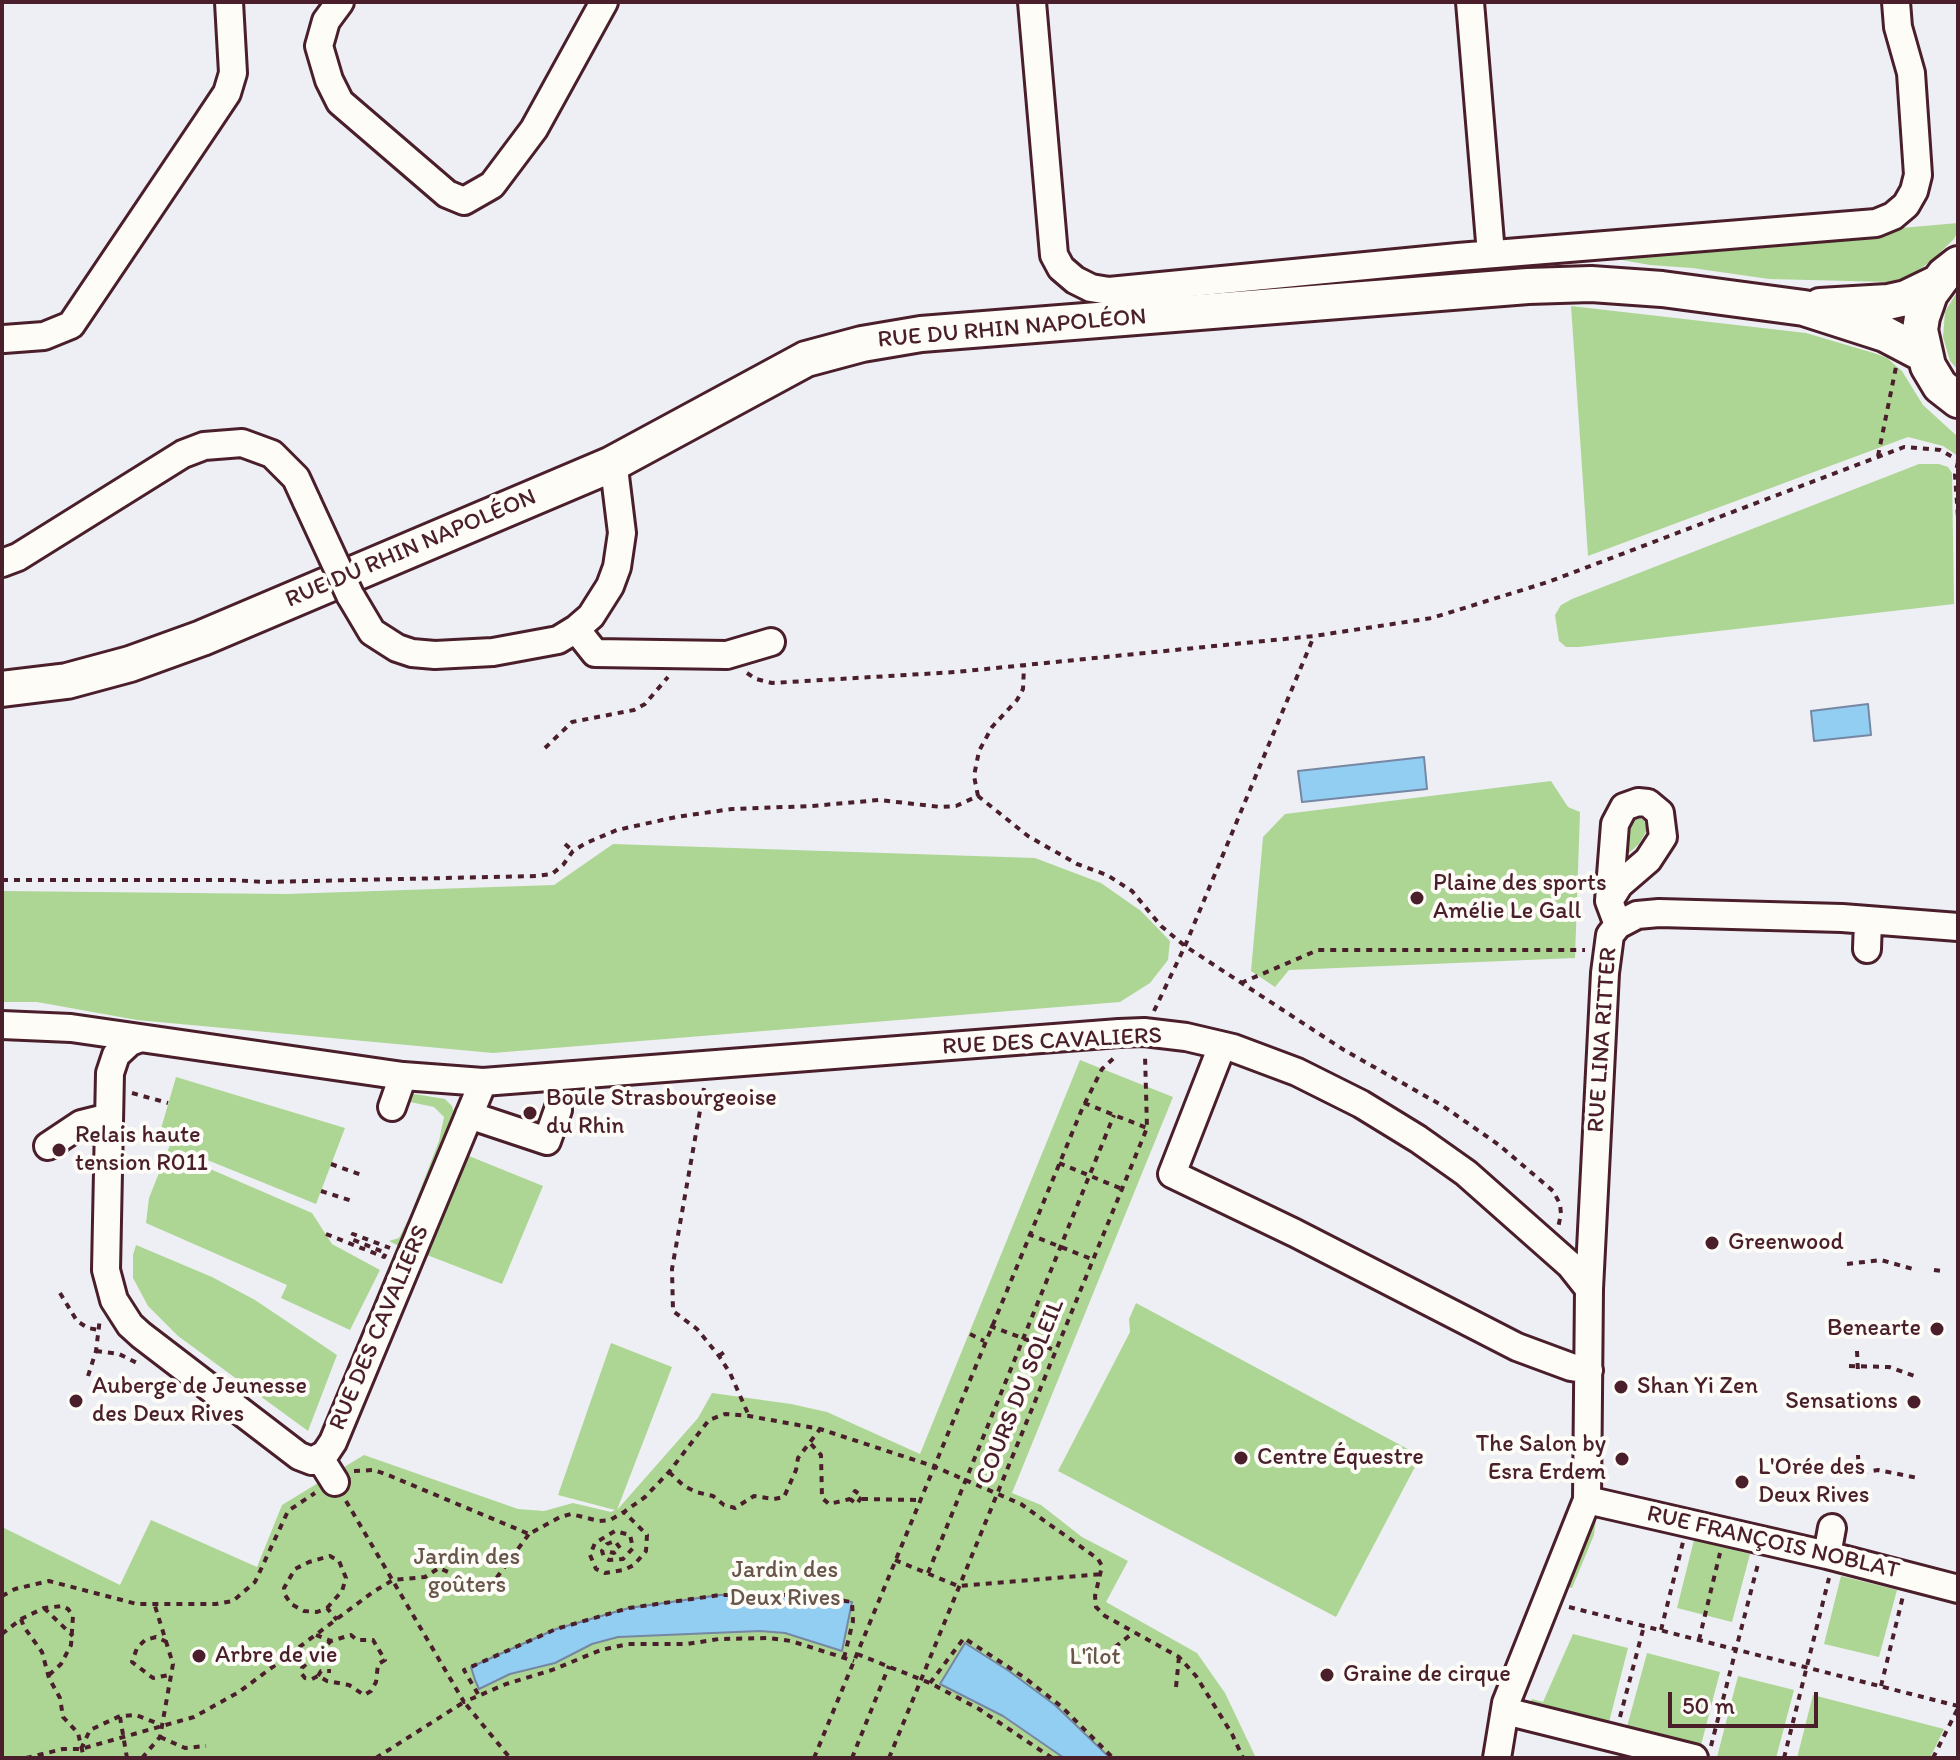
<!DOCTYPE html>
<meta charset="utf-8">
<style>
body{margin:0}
#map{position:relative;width:1960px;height:1760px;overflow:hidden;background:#eeeff4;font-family:Itim,sans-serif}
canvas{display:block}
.frame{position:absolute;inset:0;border:4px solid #4a1f2b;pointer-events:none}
.scale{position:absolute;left:1668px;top:1692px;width:150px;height:36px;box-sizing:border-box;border:4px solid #4a1f2b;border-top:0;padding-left:10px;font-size:24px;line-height:28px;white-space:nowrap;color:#4a1f2b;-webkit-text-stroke:6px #fdfcf7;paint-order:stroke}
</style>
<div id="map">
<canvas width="1960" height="1760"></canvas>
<div class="frame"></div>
<div class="scale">50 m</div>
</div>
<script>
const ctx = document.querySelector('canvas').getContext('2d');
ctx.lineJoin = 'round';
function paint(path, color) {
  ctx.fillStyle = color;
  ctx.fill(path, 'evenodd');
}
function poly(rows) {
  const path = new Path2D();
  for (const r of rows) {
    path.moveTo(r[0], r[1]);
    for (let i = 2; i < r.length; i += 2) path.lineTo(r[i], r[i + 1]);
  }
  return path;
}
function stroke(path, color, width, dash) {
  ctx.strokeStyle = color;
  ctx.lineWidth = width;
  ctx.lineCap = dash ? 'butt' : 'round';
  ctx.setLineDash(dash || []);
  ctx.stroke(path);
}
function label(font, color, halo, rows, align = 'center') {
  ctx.font = font + ' Itim,sans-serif';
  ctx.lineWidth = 8;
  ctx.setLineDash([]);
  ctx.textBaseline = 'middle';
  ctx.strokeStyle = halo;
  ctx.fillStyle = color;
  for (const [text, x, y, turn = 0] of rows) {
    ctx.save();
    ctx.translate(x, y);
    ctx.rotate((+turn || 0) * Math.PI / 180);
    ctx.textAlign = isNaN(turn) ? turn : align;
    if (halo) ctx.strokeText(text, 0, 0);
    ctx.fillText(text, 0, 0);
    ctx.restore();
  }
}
const green = poly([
 [1958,223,1958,231,1954,239,1931,261,1909,277,1889,282,1769,279,1692,268,1650,265,1594,255],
 [1958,290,1958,370,1950,361,1943,337,1945,312],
 [1571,306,1806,333,1877,354,1887,358,1902,371,1923,405,1958,437,1958,456,1943,446,1908,437,1588,556],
 [1919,464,1939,464,1948,467,1952,473,1954,604,1579,647,1566,647,1559,641,1555,615,1561,605,1572,599],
 [1551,781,1568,807,1580,812,1575,958,1289,970,1275,987,1251,971,1263,837,1285,814],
 [1634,817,1644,820,1647,830,1639,844,1622,859,1629,819],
 [613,844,1035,858,1101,883,1141,911,1170,941,1168,960,1150,983,1120,1002,493,1053,137,1020,37,1002,2,1002,2,891,286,894,554,885],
 [1080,1060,1173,1097,1012,1493,1041,1505,1082,1537,1128,1561,1106,1602,1197,1653,1225,1693,1256,1758,2,1758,2,1527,120,1585,151,1520,257,1567,282,1505,364,1455,518,1509,544,1511,573,1503,611,1512,615,1510,558,1495,611,1343,672,1367,617,1510,698,1418,712,1393,791,1404,827,1412,920,1454],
 [176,1077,345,1128,316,1204,190,1153,187,1159,312,1213,332,1244,380,1270,350,1330,281,1298,287,1285,146,1223,149,1198,170,1145,158,1139],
 [402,1092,445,1099,452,1106,455,1116,454,1125,403,1248,389,1241,399,1238,410,1216,439,1141,444,1117,434,1107,405,1101],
 [469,1156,543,1186,502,1284,427,1255],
 [136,1245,212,1277,255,1300,337,1355,308,1431,178,1336,148,1306,133,1278,133,1255],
 [1136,1303,1417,1454,1417,1463,1336,1617,1058,1471,1130,1332,1129,1319],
 [1596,1520,1594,1535,1572,1588,1562,1585,1585,1534],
 [1694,1540,1750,1554,1732,1622,1677,1608],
 [1841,1576,1897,1590,1879,1657,1824,1644],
 [1573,1634,1628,1648,1607,1730,1526,1711,1532,1699,1543,1702],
 [1647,1653,1720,1672,1699,1753,1625,1734],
 [1738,1676,1794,1690,1776,1758,1717,1757],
 [1813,1695,1944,1729,1930,1758,1797,1758]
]);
const water = poly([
 [1868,704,1871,735,1814,741,1811,711,1868,704],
 [1424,757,1427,789,1302,802,1298,771,1424,757],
 [720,1595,801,1595,852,1602,842,1651,785,1633,760,1631,618,1637,592,1644,555,1663,510,1674,479,1689,475,1680,471,1667,556,1629,629,1608,720,1595],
 [965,1643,1009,1671,1055,1705,1110,1758,1064,1758,1003,1716,940,1684,965,1643]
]);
const path = poly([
 [1878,456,1896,367],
 [1958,462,1955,475,1958,517],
 [747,673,756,679,772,683,956,672,1314,636,1432,618,1548,582,1904,447,1940,450,1958,460],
 [545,748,572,722,634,710,645,704,668,677],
 [978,796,974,776,979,751,992,727,1017,700,1023,689,1024,666],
 [565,844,573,851],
 [2,880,232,880,264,882,537,876,552,874,563,865,573,851,586,843,617,830,676,817,732,809,812,806,879,800,941,807,956,806,978,796,1028,836,1077,864,1107,875,1132,891,1161,926,1185,946,1344,1050,1443,1106,1499,1145,1553,1191,1560,1204,1561,1214,1558,1228],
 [1241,983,1318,950,1585,950],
 [1154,1011,1185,946,1314,636],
 [1958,1072,1958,1201],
 [704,1088,672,1269,673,1311,697,1329,719,1356,730,1373,749,1416],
 [132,1093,168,1103],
 [1084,1103,1147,1128],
 [1059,1163,1122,1189],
 [331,1164,362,1175],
 [321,1191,352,1201],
 [326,1234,384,1257,386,1253,351,1239,353,1234,390,1248],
 [1028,1234,1094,1260],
 [1847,1264,1881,1260,1913,1269],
 [1934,1270,1942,1271],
 [60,1293,77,1321,88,1328,99,1330],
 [990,1326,1057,1351],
 [970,1334,984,1341],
 [96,1351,119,1354,139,1364],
 [1857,1351,1858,1372],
 [719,1356,728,1349],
 [1849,1366,1889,1367,1917,1377],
 [88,1376,96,1351,100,1318],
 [811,1444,821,1455,822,1498,829,1504,850,1499,855,1491,862,1496,857,1504,850,1499],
 [1858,1455,1859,1472],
 [354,1471,374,1470,388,1475,529,1534,560,1517,571,1514,599,1521,610,1520,624,1512,645,1497,669,1472,709,1420,725,1414,749,1416,820,1429,933,1466,1021,1504,1098,1559,1102,1566,1095,1596,1096,1607,1105,1616,1179,1657,1196,1676,1232,1734,1243,1758],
 [669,1472,684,1486,696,1492,713,1496,724,1505,735,1508,754,1496,774,1499,784,1497,796,1470,798,1458,820,1429],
 [1850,1475,1878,1470,1918,1478],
 [862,1499,919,1500],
 [346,1501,464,1702,506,1684,552,1670,601,1650,628,1644,687,1644,719,1639,768,1638,791,1641,854,1661],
 [610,1552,614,1553,620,1548,615,1541,607,1544,602,1551,604,1557,609,1560,623,1559,633,1548,630,1535,615,1531,595,1543,590,1555,596,1569,605,1573,624,1570,634,1565,646,1551,647,1535,624,1512],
 [895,1560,958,1586,1101,1574],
 [928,1573,1114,1115],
 [2,1596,15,1589,49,1581,137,1604,216,1604,233,1601,255,1582,288,1511,315,1493],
 [1569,1607,1958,1706],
 [44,1608,73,1636],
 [327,1608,342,1591,346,1578,339,1561,330,1556,309,1562,295,1569,284,1588,285,1595,291,1604,304,1611,317,1612,327,1608,337,1620],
 [21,1619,24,1627,42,1652,49,1678,60,1698,63,1717,78,1733,84,1758],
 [1661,1630,1683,1542],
 [2,1634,21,1619,44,1608,62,1606,68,1609,73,1616,71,1645,61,1664,49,1675],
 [316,1635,331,1641,351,1635,357,1640,373,1640,385,1660,378,1664,376,1682,371,1691,364,1695,349,1685,327,1681,318,1676,312,1679,305,1678,301,1673,302,1668,331,1641],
 [1699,1640,1720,1553],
 [167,1642,156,1637,145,1640,137,1648,132,1662,153,1678,169,1675],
 [1115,1647,1134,1632],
 [857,1654,930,1683,979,1709,1052,1758],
 [318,1676,321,1671,331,1671],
 [930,1683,964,1638,1025,1678,1062,1707,1113,1758],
 [1881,1686,1903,1596],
 [1176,1687,1179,1657],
 [478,1694,464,1670,556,1629,629,1608,720,1595,801,1595,852,1602,853,1621,844,1658],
 [120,1717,127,1758],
 [1620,1717,1644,1626],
 [160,1737,185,1748,206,1746],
 [1711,1746,1759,1560],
 [81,1749,90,1730,120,1716,136,1715,159,1724],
 [26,1758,63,1749,81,1749,194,1717,239,1692,373,1592,393,1580,425,1577,439,1568,480,1586,495,1580,529,1534],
 [142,1758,160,1737,173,1664,155,1606],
 [376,1758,464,1702,510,1758],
 [814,1758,1082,1109,1102,1069,1116,1056],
 [852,1758,889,1666],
 [889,1758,1147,1128,1145,1055],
 [1784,1758,1829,1578],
 [1933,1758,1958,1708]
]);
const minor = poly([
 [340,2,326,21,319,46,329,80,340,102,447,194,464,201,492,185,534,129,604,2],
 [1032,2,1054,255,1061,268,1075,280,1091,288,1109,291,1458,257,1876,223,1893,216,1906,205,1914,191,1918,175,1911,73,1898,27,1896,2],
 [1470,2,1491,254],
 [4,339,44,336,71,325,207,123,227,93,233,73,229,2],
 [2,563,18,557,183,454,204,446,242,443,272,454,296,478,307,502],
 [350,595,372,632,397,648,412,653,435,655,493,652,558,640,576,629,591,616,610,586,617,567,622,533,615,476,610,465],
 [576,629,595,653,727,655,771,642],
 [1609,901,1619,885,1648,860,1663,837,1660,813,1648,803,1638,802,1624,807,1615,824,1609,901,1618,925],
 [1867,949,1868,920],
 [2,1025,71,1028,403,1076,483,1082,1119,1033,1144,1032,1186,1037,1233,1048,1297,1072,1361,1104,1418,1139,1466,1173,1570,1265,1589,1289],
 [138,1039,130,1042,116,1055,110,1073,106,1270,114,1300,130,1325,141,1335,299,1456,312,1461,325,1454,333,1442,483,1082],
 [1222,1046,1172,1174,1295,1233,1517,1347,1571,1367,1589,1370],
 [392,1107,403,1076],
 [469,1115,547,1141,558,1110],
 [48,1146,81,1124,109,1117],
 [320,1458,335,1482],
 [1587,1500,1827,1555,1958,1589],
 [1827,1555,1832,1528],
 [1505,1711,1694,1758],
 [1497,1758,1506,1703,1587,1500,1589,1289,1605,973,1610,935,1618,925,1637,915,1659,913,1842,918,1958,927]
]);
const major = poly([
 [1958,264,1944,275,1930,294,1922,317,1920,330,1928,366,1940,386,1958,400],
 [1820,306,1888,302,1906,298,1937,283],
 [2,689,67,681,130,664,202,638,610,465,806,359,862,344,921,334,1528,286,1591,284,1662,289,1804,308,1885,334,1923,354]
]);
const minorBridge = poly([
 [307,502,350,595]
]);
const markers = [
 [1417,898,8,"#4a1f2b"],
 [530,1113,8,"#4a1f2b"],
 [59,1150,8,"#4a1f2b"],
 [1712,1243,8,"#4a1f2b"],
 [1937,1329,8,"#4a1f2b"],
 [1621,1387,8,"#4a1f2b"],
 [76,1401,8,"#4a1f2b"],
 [1914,1402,8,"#4a1f2b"],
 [1241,1458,8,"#4a1f2b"],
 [1622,1459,8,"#4a1f2b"],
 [1742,1482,8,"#4a1f2b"],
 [199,1656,8,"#4a1f2b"],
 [1327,1675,8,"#4a1f2b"]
];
const streetNames = [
 ["RUE DU RHIN NAPOLÉON",1012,329,-5],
 ["RUE DU RHIN NAPOLÉON",411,549,-23],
 ["RUE LINA RITTER",1603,1040,-86],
 ["RUE DES CAVALIERS",1052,1042,-3],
 ["RUE DES CAVALIERS",380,1328,-67],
 ["COURS DU SOLEIL",1021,1392,-68],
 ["RUE FRANÇOIS NOBLAT",1773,1543,13]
];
const poiNames = [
 ["Plaine des sports",1433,884],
 ["Amélie Le Gall",1433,912],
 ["Boule Strasbourgeoise",546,1099],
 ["du Rhin",546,1127],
 ["Relais haute",75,1136],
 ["tension R011",75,1164],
 ["Greenwood",1728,1243],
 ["Benearte",1921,1329,"right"],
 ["Auberge de Jeunesse",92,1387],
 ["des Deux Rives",92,1415],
 ["Shan Yi Zen",1637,1387],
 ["Sensations",1898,1402,"right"],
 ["The Salon by",1606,1445,"right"],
 ["Esra Erdem",1606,1473,"right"],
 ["Centre Équestre",1257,1458],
 ["L'Orée des",1758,1468],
 ["Deux Rives",1758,1496],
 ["Arbre de vie",215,1656],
 ["Graine de cirque",1343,1675]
];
const parkNames = [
 ["Jardin des",467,1558],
 ["goûters",467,1586],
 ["Jardin des",785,1571],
 ["Deux Rives",785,1599],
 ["L'îlot",1095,1658]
];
paint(green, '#add694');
paint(water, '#92cdf2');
stroke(water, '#7587a2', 2);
stroke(minor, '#4a1f2b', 32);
stroke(major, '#4a1f2b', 40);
stroke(path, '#4a1f2b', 4, [6, 6]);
stroke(minor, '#fdfcf7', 26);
stroke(major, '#fdfcf7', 34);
stroke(minorBridge, '#4a1f2b', 32, []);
stroke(minorBridge, '#fdfcf7', 26);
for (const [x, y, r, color] of markers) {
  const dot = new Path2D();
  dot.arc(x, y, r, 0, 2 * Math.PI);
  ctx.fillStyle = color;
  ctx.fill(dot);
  stroke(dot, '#fdfcf7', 3);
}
label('24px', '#4a1f2b', '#fdfcf7', streetNames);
label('24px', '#4a1f2b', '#fdfcf7', poiNames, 'left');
label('24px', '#68564a', '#fdfcf7', parkNames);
</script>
